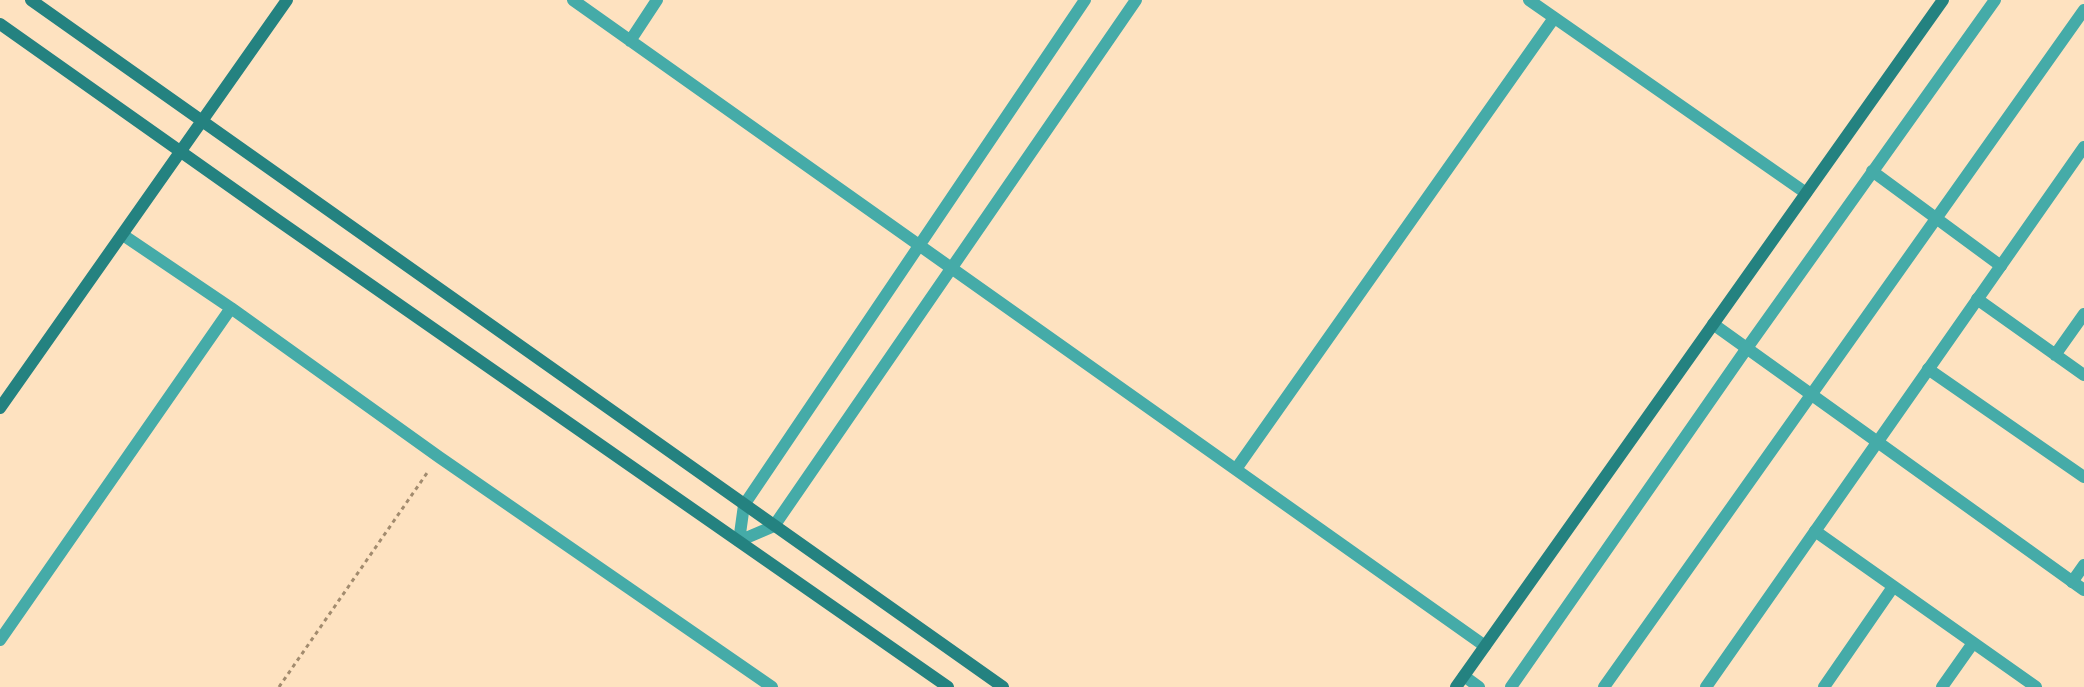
<!DOCTYPE html>
<style>
body{margin:0}
canvas{display:block;background:#fee2c0}
</style>
<canvas width="2084" height="687"></canvas>
<script>
const ctx = document.querySelector('canvas').getContext('2d');
ctx.lineJoin = 'round';
function poly(rows) {
  const path = new Path2D();
  for (const r of rows) {
    path.moveTo(r[0], r[1]);
    for (let i = 2; i < r.length; i += 2) path.lineTo(r[i], r[i + 1]);
  }
  return path;
}
function stroke(path, color, width, dash) {
  ctx.strokeStyle = color;
  ctx.lineWidth = width;
  ctx.lineCap = dash ? 'butt' : 'round';
  ctx.setLineDash(dash || []);
  ctx.stroke(path);
}
const path = poly([
 [279,687,427,473]
]);
const lane = poly([
 [1872,171,2001,266],
 [123,235,231,308,439,457,772,687],
 [1977,299,2084,375],
 [2055,355,2084,314],
 [1928,369,2084,477],
 [1815,531,2036,687],
 [2072,582,2084,565],
 [0,640,231,308],
 [1511,687,1747,348,1995,0],
 [1604,687,2084,10],
 [1824,687,1893,587],
 [1942,687,1973,643]
]);
const street = poly([
 [573,0,1485,646],
 [1529,0,1806,193],
 [630,41,657,0],
 [1713,324,2084,590],
 [1236,469,1554,18],
 [739,541,774,526,1136,0],
 [739,541,744,505,1085,0],
 [1464,676,1479,687],
 [1706,687,2084,147]
]);
const secondary = poly([
 [31,0,1003,687],
 [0,24,276,219,948,687],
 [0,408,287,0],
 [1456,687,1943,0]
]);
stroke(path, '#a28b6e', 3, [4, 4]);
stroke(lane, '#45aba8', 12);
stroke(street, '#45aba8', 12);
stroke(secondary, '#248280', 12);
</script>
